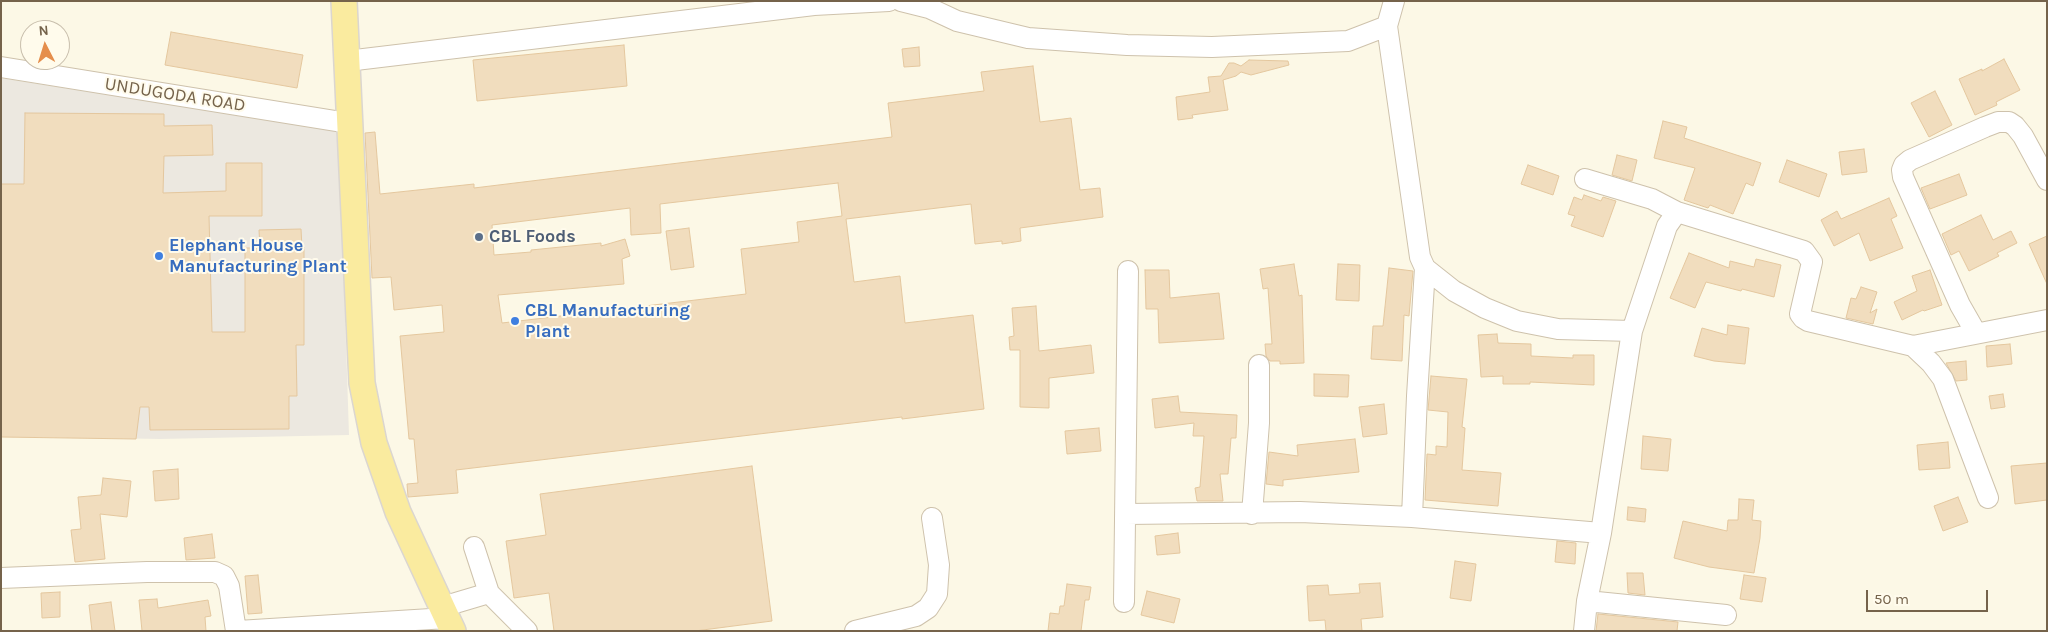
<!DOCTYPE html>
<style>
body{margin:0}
#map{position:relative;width:2048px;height:632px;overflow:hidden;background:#fcf8e6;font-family:Karla,sans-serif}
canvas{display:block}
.frame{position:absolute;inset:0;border:2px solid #75634b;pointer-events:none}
.north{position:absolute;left:20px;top:20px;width:50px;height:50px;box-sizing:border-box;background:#fffbec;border:1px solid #c8beac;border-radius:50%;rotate:355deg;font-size:14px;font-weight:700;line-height:20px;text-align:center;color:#75634b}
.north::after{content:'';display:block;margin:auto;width:18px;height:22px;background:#e58e4c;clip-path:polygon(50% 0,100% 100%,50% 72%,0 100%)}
.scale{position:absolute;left:1866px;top:590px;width:122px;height:22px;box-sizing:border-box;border:2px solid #75634b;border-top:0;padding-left:6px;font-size:15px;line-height:18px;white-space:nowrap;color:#75634b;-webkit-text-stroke:4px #fffbec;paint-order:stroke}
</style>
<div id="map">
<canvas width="2048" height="632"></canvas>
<div class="frame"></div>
<div class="north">N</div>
<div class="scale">50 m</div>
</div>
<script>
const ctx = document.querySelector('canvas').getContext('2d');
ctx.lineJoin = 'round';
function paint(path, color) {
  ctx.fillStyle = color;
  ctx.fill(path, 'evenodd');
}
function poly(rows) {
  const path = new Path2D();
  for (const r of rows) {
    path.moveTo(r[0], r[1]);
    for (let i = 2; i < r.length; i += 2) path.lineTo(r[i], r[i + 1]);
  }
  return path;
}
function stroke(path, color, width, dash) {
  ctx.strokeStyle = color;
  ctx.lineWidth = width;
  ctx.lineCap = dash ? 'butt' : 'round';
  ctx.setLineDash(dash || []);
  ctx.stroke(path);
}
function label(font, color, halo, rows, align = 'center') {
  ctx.font = font + ' Karla,sans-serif';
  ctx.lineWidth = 4;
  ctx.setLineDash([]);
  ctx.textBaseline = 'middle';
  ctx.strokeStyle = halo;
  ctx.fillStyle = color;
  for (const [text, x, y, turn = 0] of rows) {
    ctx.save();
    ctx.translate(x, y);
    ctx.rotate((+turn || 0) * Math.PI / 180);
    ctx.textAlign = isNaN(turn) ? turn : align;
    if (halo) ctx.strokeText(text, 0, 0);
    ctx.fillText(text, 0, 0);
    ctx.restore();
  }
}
const industrial = poly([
 [1,78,339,131,349,435,160,439,1,436]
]);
const building = poly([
 [171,32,303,55,297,88,165,65,171,32],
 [624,45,627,86,477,101,473,60,624,45],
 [919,47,920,66,904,67,902,49,919,47],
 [2004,59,2020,90,1996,102,1997,105,1975,115,1959,79,1982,69,1982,71,2004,59],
 [1249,60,1288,61,1289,65,1251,75,1241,72,1236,76,1223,80,1228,110,1192,115,1193,118,1178,120,1176,97,1210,92,1208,77,1221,76,1229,63,1234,63,1241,66,1249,60],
 [1033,66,1040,122,1071,118,1080,190,1100,188,1103,217,1020,228,1021,241,1002,244,1002,241,975,244,971,204,846,219,854,282,900,276,905,323,973,315,984,409,902,419,902,417,456,470,458,493,408,497,407,484,418,483,414,439,409,439,400,336,444,332,442,305,394,310,391,277,372,278,365,133,375,132,380,194,474,184,474,188,892,137,888,103,984,91,981,72,1033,66],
 [838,183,842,216,797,222,799,242,741,249,746,294,502,323,498,295,624,284,622,259,630,256,625,239,601,246,601,243,531,250,531,252,494,255,492,225,630,208,631,235,661,233,660,204,838,183],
 [1935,91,1952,125,1929,137,1911,103,1935,91],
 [25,113,164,114,164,126,212,125,213,155,164,156,163,193,226,191,226,163,262,163,262,216,209,216,212,332,245,332,245,248,260,248,259,230,301,229,302,248,304,247,304,345,296,345,297,396,289,396,289,429,150,430,149,407,140,407,136,439,1,437,1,184,24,184,25,113],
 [1663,121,1687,127,1684,138,1761,163,1753,186,1746,183,1733,214,1710,205,1708,208,1684,200,1695,168,1654,158,1663,121],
 [1864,149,1867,172,1842,175,1839,152,1864,149],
 [1617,155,1637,160,1632,181,1612,175,1617,155],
 [1787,160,1827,174,1819,197,1779,182,1787,160],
 [1528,165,1559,176,1553,195,1521,184,1528,165],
 [1959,174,1967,195,1930,209,1921,188,1959,174],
 [1584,195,1601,201,1603,197,1616,201,1603,237,1571,226,1575,216,1568,214,1574,197,1582,200,1584,195],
 [1889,198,1897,216,1891,219,1903,248,1870,261,1859,233,1834,246,1821,220,1837,211,1841,219,1889,198],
 [1981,215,1993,240,2011,231,2017,243,1997,253,1999,256,1969,271,1959,251,1951,255,1942,234,1981,215],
 [689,228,694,267,671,270,666,231,689,228],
 [2047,236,2047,284,2029,244,2047,236],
 [1689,253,1729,268,1730,261,1754,267,1756,259,1781,265,1774,297,1742,289,1741,291,1706,282,1695,308,1670,298,1689,253],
 [1294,264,1299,296,1302,295,1304,363,1280,364,1280,361,1270,361,1266,356,1265,344,1272,344,1268,288,1263,289,1260,269,1294,264],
 [1338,264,1360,265,1359,301,1336,300,1338,264],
 [1389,268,1413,271,1409,316,1404,315,1402,361,1371,359,1373,326,1383,326,1389,268],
 [1145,270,1169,270,1170,298,1219,293,1224,339,1159,343,1158,309,1146,309,1145,270],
 [1930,270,1942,305,1924,311,1923,310,1902,320,1894,302,1917,291,1912,276,1930,270],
 [1861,287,1877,292,1870,313,1877,309,1873,324,1846,318,1851,298,1856,299,1861,287],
 [1036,306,1039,351,1091,345,1094,373,1049,378,1049,408,1020,407,1020,350,1010,350,1009,337,1014,336,1012,308,1036,306],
 [1728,325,1749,328,1745,364,1714,361,1694,356,1702,328,1727,335,1728,325],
 [1497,334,1498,343,1531,344,1531,356,1573,358,1573,355,1594,355,1594,385,1530,382,1530,384,1503,384,1503,376,1481,377,1478,335,1497,334],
 [2010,344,2012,364,1987,367,1986,346,2010,344],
 [1966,361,1967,380,1956,381,1946,363,1966,361],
 [1314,374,1349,375,1348,397,1314,396,1314,374],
 [1431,376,1467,379,1462,427,1465,428,1462,470,1501,473,1498,506,1425,500,1427,454,1436,455,1436,446,1447,447,1448,412,1428,410,1431,376],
 [2003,394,2005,407,1991,409,1989,396,2003,394],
 [1178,396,1180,412,1237,415,1236,438,1231,438,1228,474,1220,474,1223,501,1197,501,1195,488,1200,487,1204,436,1193,436,1194,423,1155,428,1152,399,1178,396],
 [1384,404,1387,434,1363,437,1359,407,1384,404],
 [1099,428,1101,451,1067,454,1065,431,1099,428],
 [1643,436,1671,439,1668,471,1641,469,1643,436],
 [1355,439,1359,472,1283,480,1283,486,1266,484,1269,452,1298,456,1297,445,1355,439],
 [1948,442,1950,468,1919,470,1917,445,1948,442],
 [2047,463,2047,500,2015,504,2011,466,2047,463],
 [752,466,772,621,695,631,554,631,549,593,514,598,506,541,546,535,540,494,752,466],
 [178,469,179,499,155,501,153,471,178,469],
 [103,478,131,481,127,517,100,514,105,559,75,562,71,530,81,529,78,497,101,495,103,478],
 [1958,497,1968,522,1943,531,1934,506,1958,497],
 [1739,499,1754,500,1752,520,1761,521,1760,538,1754,573,1709,567,1674,558,1683,521,1727,531,1728,520,1738,520,1739,499],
 [1628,507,1646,509,1645,522,1627,520,1628,507],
 [1178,533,1180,553,1157,555,1155,536,1178,533],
 [212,534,215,558,186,560,184,538,212,534],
 [1557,541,1576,543,1575,564,1555,562,1557,541],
 [1455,561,1476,564,1471,601,1450,598,1455,561],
 [1627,573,1643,573,1645,595,1628,593,1627,573],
 [258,575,262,613,248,614,245,576,258,575],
 [1744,575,1766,578,1762,602,1740,599,1744,575],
 [1380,583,1383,617,1361,619,1362,631,1326,631,1325,620,1309,621,1307,586,1328,585,1329,595,1360,593,1359,584,1380,583],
 [1067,584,1091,587,1089,600,1085,600,1081,631,1048,631,1050,613,1059,614,1060,606,1064,606,1067,584],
 [1147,591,1180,599,1174,623,1141,615,1147,591],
 [60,592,60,617,42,618,41,593,60,592],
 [157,599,158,608,208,600,211,616,205,617,206,631,142,631,139,600,157,599],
 [111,602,115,631,92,631,89,605,111,602],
 [1598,614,1678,622,1677,631,1596,631,1598,614]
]);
const minor = poly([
 [901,1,929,8,957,21,1028,38,1127,45,1212,47,1348,41,1387,26],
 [1394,1,1387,26,1420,257,1425,268,1454,291,1485,308,1517,321,1558,329,1632,331,1667,226,1677,212,1804,251,1812,262,1800,314,1803,318,1808,321,1913,346,2047,320],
 [347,61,814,5,889,1],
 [1,67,348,123],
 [1585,179,1652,199,1677,212],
 [1976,333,1960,305,1903,177,1902,170,1904,165,1910,160,1985,127,1998,122,2009,122,2015,126,2023,136,2047,180],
 [1913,346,1931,363,1943,379,1988,498],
 [1126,514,1300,512,1412,517,1601,533],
 [1252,514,1259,423,1259,365],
 [1412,517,1417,396,1425,268],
 [474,547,489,593],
 [1,578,147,572,215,572,224,576,229,586,236,631],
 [1587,601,1726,615],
 [1124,602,1128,271],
 [442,607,489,593,527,631],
 [238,631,447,618],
 [855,631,916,616,928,608,937,594,939,565,932,518],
 [1584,631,1587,601,1601,533,1632,331]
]);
const major = poly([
 [344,1,362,383,374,443,398,512,453,631]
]);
const markers = [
 [479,237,5,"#5c6f8a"],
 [159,256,5,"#3f7fe0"],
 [515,321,5,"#3f7fe0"]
];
const streetNames = [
 ["UNDUGODA ROAD",175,95,9]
];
const serviceNames = [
 ["CBL Foods",489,237]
];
const shopNames = [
 ["Elephant House",169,246],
 ["Manufacturing Plant",169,267],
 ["CBL Manufacturing",525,311],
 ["Plant",525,332]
];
paint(industrial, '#ece8e0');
paint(building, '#f1ddbe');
stroke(building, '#e4c79e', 1);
stroke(minor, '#cec2ac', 22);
stroke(major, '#dbd6d0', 28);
stroke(minor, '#fff', 20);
stroke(major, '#faeb9f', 25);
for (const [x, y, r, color] of markers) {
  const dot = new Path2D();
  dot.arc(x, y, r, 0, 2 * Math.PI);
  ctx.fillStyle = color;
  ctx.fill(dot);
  stroke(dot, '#fffbec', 2);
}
label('18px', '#75634b', '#fffbec', streetNames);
label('bold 18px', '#4e5e75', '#fffbec', serviceNames, 'left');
label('bold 18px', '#366cbe', '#fffbec', shopNames, 'left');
</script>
